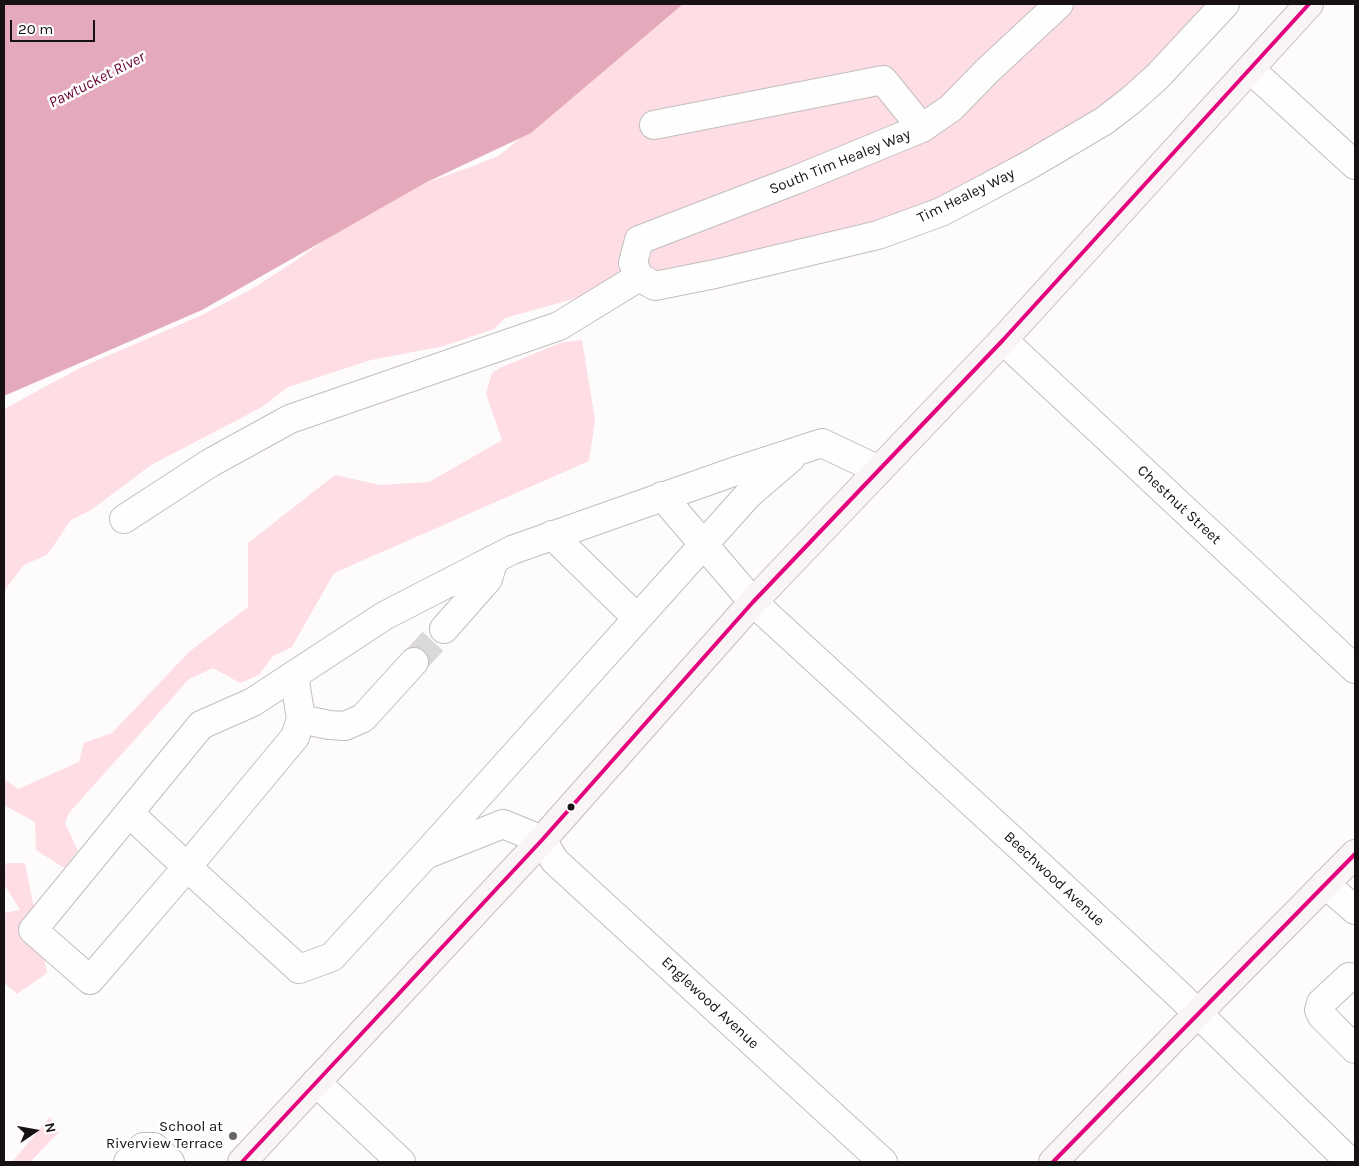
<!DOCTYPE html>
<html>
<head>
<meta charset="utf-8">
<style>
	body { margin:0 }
	#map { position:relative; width:1359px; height:1166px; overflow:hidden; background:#fdfbfb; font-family:Karla,sans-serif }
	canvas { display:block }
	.frame { position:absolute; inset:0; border:5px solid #181113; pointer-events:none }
	.north { position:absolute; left:10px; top:1106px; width:50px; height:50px; -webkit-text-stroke:4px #fff; paint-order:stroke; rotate:78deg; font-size:14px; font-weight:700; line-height:20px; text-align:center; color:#181113 }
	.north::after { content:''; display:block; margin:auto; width:18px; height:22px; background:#181113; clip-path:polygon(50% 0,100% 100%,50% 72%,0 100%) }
	.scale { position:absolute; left:10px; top:20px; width:85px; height:22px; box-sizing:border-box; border:2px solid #181113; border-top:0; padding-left:6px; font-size:15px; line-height:18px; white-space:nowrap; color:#181113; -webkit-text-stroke:4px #fff; paint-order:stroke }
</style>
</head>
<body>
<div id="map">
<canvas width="1359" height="1166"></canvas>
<div class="frame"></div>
<div class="north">N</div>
<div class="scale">20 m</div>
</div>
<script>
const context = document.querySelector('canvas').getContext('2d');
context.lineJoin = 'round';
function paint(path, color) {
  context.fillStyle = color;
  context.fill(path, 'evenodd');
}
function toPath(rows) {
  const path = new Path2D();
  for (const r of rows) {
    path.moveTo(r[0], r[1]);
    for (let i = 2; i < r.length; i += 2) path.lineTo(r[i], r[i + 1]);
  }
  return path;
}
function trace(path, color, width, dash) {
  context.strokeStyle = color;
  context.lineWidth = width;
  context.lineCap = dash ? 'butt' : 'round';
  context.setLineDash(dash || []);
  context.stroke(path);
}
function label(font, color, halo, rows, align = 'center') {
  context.font = font + ' Karla,sans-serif';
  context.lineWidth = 5;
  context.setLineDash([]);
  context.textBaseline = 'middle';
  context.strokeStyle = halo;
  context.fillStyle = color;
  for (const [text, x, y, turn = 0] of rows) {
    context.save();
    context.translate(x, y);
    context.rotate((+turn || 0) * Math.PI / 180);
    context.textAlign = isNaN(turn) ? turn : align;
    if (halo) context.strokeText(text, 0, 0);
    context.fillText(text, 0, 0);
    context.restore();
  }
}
paint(toPath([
	[676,4,1213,4,1090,123,880,229,631,283,505,318,494,329,444,346,371,360,288,387,262,407,151,465,91,510,71,520,47,555,24,565,4,591,4,409,82,367,202,315,250,290,297,260,359,215,425,183,468,168,500,155],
	[582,340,595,420,589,461,334,573,292,647,273,656,259,675,240,683,213,668,189,679,69,813,65,823,78,851,64,868,36,850,35,822,4,805,4,779,18,789,79,762,84,743,112,733,189,652,248,607,248,543,335,475,380,485,429,482,502,440,486,394,492,373,502,367,560,343],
	[7,863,25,863,47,973,17,994,4,983,4,913,20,910,4,884,4,866],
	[50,1117,59,1132,30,1162,12,1162]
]), '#fedde5');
paint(toPath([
	[4,4,683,4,531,133,425,183,202,310,4,396]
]), '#e4aabb');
trace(toPath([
	[414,662,444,629]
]), '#dbd8d8', 28, [28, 14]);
const minor = toPath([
	[1059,4,987,71,951,108,922,128,798,179,639,240,633,263,639,277,655,286,715,274,878,235,941,212,981,191,1031,164,1104,121,1130,101,1157,77,1225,4],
	[1250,69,1355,165],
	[654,125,883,80,922,128],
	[1003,340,1355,669],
	[662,496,753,602,1032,858,1179,995,1350,1162],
	[124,519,210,463,290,419,559,326,639,277],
	[552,535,637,618],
	[444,629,488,579,494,559],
	[294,675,301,719,295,737,187,867,90,980,33,930,201,725,253,702,384,616,512,550,739,470,822,443,879,470],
	[301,719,329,725,345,726,363,718,414,662],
	[129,813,187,867,299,969,332,957,426,854,748,495,791,458],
	[430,853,503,824,542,840,555,861,883,1162],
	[1325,884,1355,910],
	[1355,978,1349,977,1321,1003,1319,1010,1322,1016,1355,1049],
	[316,1082,401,1162],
	[128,1162,143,1147,154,1147,170,1162]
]);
const major = toPath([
	[242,1162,542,840,753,602,1003,340,1309,4],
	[1053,1162,1198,1013,1355,854]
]);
trace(minor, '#c2bebe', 30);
trace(major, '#c6bdc0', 30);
trace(minor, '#fffefe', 28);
trace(major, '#f9f4f5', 28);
trace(toPath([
	[242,1162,542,840,753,602,1003,340,1309,4],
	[1053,1162,1355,854]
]), '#e5007d', 4);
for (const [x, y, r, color] of [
	[571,807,4.5,"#181113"],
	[233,1136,5,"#686364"]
]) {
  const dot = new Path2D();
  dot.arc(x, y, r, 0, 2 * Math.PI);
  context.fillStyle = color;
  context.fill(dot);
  trace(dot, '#fff', 2);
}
label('15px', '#181113', '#fff', [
	["South Tim Healey Way",840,162,-22],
	["Tim Healey Way",966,196,-26],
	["Chestnut Street",1179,505,43],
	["Beechwood Avenue",1054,879,43],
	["Englewood Avenue",710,1003,43]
]);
label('15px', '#181113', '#fff', [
	["School at",223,1127],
	["Riverview Terrace",223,1144]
], 'right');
label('italic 16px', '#690533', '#fff', [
	["Pawtucket River",97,80,-27]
]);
</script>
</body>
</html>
